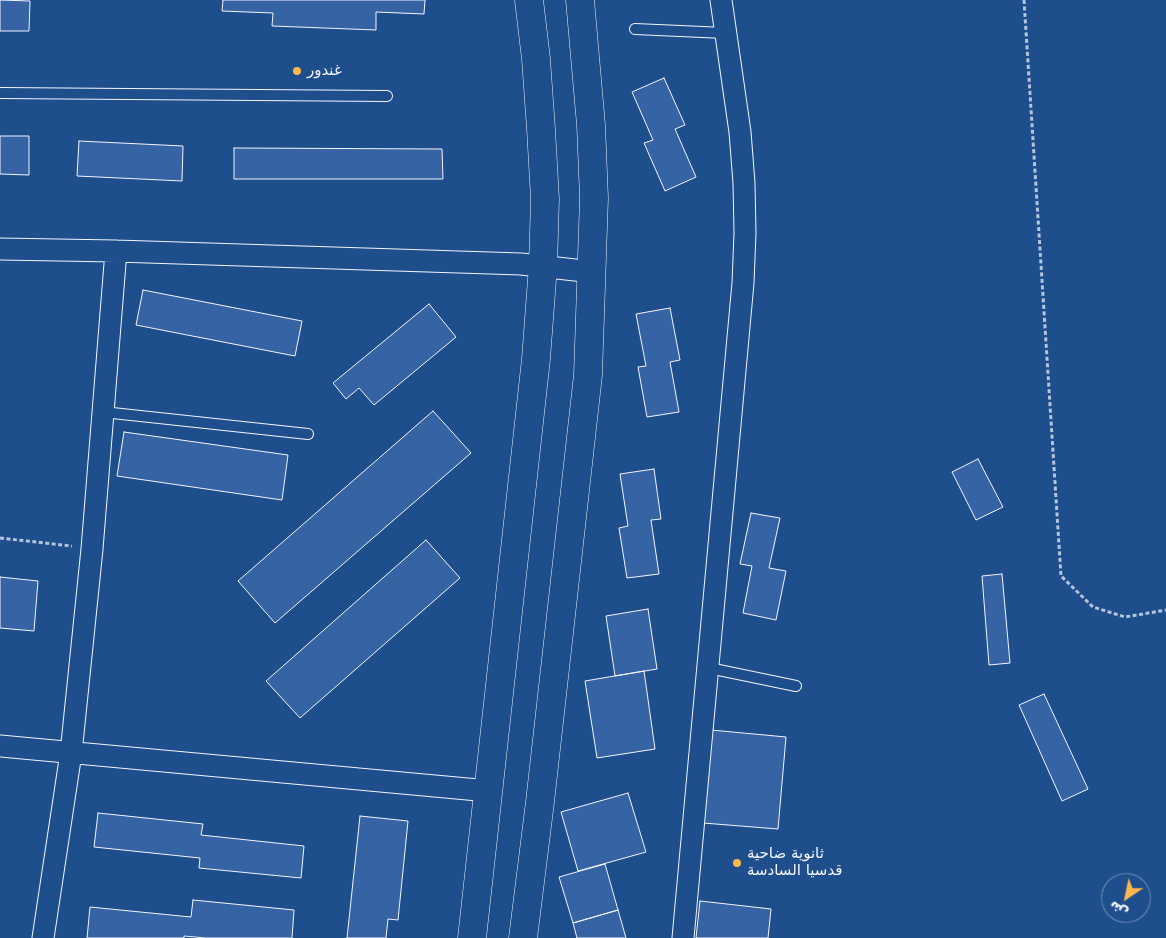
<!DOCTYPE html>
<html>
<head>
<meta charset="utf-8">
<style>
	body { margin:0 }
	#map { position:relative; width:1166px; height:938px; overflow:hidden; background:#1f4e8c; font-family:"DejaVu Sans","Noto Sans Arabic",sans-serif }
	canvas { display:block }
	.north { position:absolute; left:1101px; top:873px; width:50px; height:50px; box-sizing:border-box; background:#1f4e8c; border:1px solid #7391ba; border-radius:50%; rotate:214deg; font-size:14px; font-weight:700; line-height:20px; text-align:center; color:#f2f6ff }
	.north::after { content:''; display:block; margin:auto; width:18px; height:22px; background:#ffb74d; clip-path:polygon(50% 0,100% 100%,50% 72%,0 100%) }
</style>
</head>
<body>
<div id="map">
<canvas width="1166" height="938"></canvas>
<div class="north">ش</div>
</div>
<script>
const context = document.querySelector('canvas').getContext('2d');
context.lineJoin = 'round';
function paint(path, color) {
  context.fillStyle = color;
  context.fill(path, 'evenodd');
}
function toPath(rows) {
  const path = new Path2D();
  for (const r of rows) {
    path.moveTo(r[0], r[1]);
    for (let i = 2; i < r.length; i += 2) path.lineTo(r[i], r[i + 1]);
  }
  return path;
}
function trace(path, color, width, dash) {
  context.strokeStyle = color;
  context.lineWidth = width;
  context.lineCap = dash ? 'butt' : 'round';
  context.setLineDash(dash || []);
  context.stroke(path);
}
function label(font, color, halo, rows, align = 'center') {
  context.font = font + ' "DejaVu Sans","Noto Sans Arabic",sans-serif';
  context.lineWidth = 4;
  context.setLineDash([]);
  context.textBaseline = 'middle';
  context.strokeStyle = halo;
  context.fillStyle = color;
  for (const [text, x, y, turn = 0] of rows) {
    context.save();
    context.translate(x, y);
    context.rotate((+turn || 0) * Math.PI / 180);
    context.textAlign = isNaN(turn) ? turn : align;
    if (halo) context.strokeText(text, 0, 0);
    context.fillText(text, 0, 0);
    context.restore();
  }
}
const building = toPath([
	[0,0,30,1,29,31,0,31,0,0],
	[223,0,425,0,424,14,376,12,376,30,272,26,273,13,222,11,223,0],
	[664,78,685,125,675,129,696,177,665,191,644,143,653,140,632,92,664,78],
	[0,136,29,136,29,175,0,174,0,136],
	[79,141,183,146,182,181,77,176,79,141],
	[234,148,442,149,443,179,234,179,234,148],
	[143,290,302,321,295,356,136,325,143,290],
	[429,304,456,337,374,405,359,388,346,399,333,383,429,304],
	[670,308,680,360,670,362,679,412,647,417,638,367,646,366,636,314,670,308],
	[433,411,471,453,275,623,238,581,433,411],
	[124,432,288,455,282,500,117,476,124,432],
	[978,459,1003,507,976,520,952,472,978,459],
	[654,469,661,519,651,520,659,574,627,578,619,528,628,526,620,474,654,469],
	[751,513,780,518,769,568,786,571,776,620,743,613,752,566,740,564,751,513],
	[426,540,460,578,300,718,266,681,426,540],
	[1002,574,1010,663,989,665,982,576,1002,574],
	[0,577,38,581,34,631,0,628,0,577],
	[648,609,657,669,615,676,606,616,648,609],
	[644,671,655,749,597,758,585,681,644,671],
	[1044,694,1088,789,1062,801,1019,705,1044,694],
	[711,730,786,737,778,829,703,823,711,730],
	[628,793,646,852,578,871,561,812,628,793],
	[98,813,203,824,201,835,304,846,301,878,199,868,200,858,94,847,98,813],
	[360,816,408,821,398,920,388,919,386,938,347,938,360,816],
	[605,864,618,910,573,923,559,877,605,864],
	[193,900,294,910,292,938,206,938,184,936,184,938,87,938,90,907,191,917,193,900],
	[700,901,771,909,768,938,696,938,700,901],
	[618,910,626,938,577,938,573,923,618,910]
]);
paint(building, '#3563a3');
trace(building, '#f2f6ff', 1);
const service = toPath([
	[635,29,725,33],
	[0,93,387,96],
	[103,412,308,434],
	[709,668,796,686]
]);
const minor = toPath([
	[0,249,116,251,521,264,593,272],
	[0,746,489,791],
	[43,938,71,753,92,549,116,251],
	[683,938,743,283,745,233,744,183,740,132,721,0]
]);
const secondary = toPath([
	[472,938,536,359,543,266,545,199,541,129,536,59,529,0],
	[523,938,540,802,588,375,594,198,591,125,580,0]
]);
trace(service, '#f2f6ff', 12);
trace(minor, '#f2f6ff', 23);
trace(secondary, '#f2f6ff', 29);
trace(toPath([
	[1024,0,1061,576,1093,607,1125,617,1166,610],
	[0,538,72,546]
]), '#b3c4dc', 3, [4, 2.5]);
trace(service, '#1f4e8c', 10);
trace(minor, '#1f4e8c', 21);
trace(secondary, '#1f4e8c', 28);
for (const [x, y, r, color] of [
	[297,71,5,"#ffb74d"],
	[737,863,5,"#ffb74d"]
]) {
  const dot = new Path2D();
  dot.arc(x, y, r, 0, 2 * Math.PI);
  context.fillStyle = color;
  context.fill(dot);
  trace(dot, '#1f4e8c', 2);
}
label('15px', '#f2f6ff', '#1f4e8c', [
	["غندور",307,71],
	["ثانوية ضاحية",747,854],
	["قدسيا السادسة",747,871]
], 'left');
</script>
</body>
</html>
